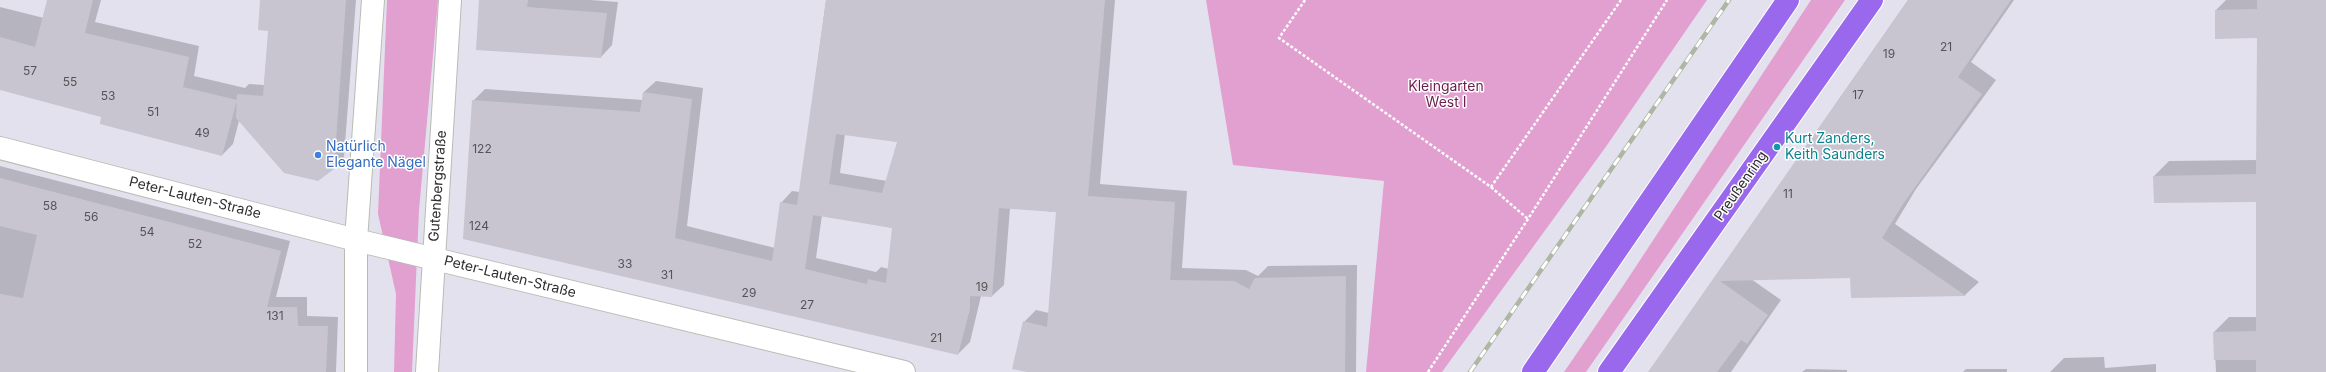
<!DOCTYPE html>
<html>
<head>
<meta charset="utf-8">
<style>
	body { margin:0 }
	canvas { display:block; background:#e3e1ee }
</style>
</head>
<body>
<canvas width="2326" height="372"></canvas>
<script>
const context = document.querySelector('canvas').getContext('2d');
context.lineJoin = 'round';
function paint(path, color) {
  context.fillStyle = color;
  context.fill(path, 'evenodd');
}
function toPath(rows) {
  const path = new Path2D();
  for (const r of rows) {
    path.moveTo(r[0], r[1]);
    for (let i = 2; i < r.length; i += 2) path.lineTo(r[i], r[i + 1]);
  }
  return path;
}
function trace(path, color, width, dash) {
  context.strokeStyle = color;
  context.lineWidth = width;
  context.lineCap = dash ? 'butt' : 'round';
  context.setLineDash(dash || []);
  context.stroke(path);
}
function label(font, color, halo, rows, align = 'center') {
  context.font = font + ' Inter,sans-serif';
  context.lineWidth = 3;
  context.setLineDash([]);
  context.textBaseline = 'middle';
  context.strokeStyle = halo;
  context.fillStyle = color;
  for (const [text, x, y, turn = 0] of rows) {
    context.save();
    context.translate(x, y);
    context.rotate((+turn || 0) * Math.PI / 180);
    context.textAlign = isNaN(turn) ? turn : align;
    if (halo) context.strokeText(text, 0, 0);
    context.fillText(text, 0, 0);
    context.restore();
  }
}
paint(toPath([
	[387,0,438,0,419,210,412,372,394,372,396,294,378,214],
	[1206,0,1707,0,1605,148,1442,372,1366,372,1384,181,1233,165],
	[1811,0,1845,0,1586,372,1564,372,1623,286]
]), '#e2a0d1');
paint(toPath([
	[48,0,101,0,95,22,199,46,194,76,245,88,249,84,264,85,269,30,261,0,356,0,344,157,333,169,239,121,233,144,222,155,103,116,0,89,0,7,44,18],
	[481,0,590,0,618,2,612,45,601,57],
	[826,0,1115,0,1100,184,1187,191,1182,268,1246,270,1258,276,1268,266,1357,265,1356,372,1031,372,1024,322,1036,310,1049,313,1057,212,1010,208,1004,285,992,296,981,296,970,342,958,354,464,238,473,101,485,89,643,100,644,92,656,81,703,88,687,226,775,248,781,203,792,191,800,192],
	[845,134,898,142,887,181,840,173],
	[822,215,893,228,889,269,881,267,876,272,816,258],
	[1908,0,2014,0,1971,62,1996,80,1916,189,1895,224,1979,282,1965,295,1852,297,1851,277,1751,279,1781,300,1731,372,1649,372],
	[2226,0,2326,0,2326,372,2216,372,2214,332,2229,317,2257,317,2257,201,2154,176,2169,161,2257,160,2258,37,2216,10],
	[0,166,290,241,276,297,307,297,307,316,338,317,336,372,0,372],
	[2104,357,2105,368,2156,364,2156,372,2050,372,2064,358],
	[1806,369,1847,370,1847,372,1802,372],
	[1966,369,2007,369,2007,372,1963,372]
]), '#0003');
paint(toPath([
	[47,0,93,0,85,33,189,57,183,87,237,100,222,156,100,124,101,117,0,90,0,37,35,47],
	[260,0,346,0,334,169,318,181,284,173,236,118,237,94,263,96,268,31,258,30],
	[479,0,528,0,527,7,607,13,601,58,476,50],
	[826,0,1105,0,1088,196,1175,202,1170,280,1234,281,1249,289,1255,278,1346,276,1345,372,1027,372,1012,369,1023,321,1047,327,1056,212,999,208,992,297,970,296,970,309,958,355,463,239,472,100,640,112,643,92,692,99,675,238,772,261,780,202,797,205],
	[836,134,897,142,882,193,829,184],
	[813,215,892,228,886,283,868,279,867,284,805,269],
	[1908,0,2011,0,1958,77,1982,94,1903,204,1882,238,1966,296,1851,298,1850,278,1720,281,1768,315,1747,344,1741,340,1717,372,1648,372],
	[2257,0,2326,0,2326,372,2256,372,2256,360,2214,360,2213,332,2256,331,2256,202,2154,203,2153,176,2256,174,2257,38,2215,39,2215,10,2257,9],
	[0,178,281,251,267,307,297,307,298,326,328,326,326,372,0,372,0,294,23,298,37,235,0,226]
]), '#c8c5d1');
const street = toPath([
	[0,148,356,240,904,372]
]);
const secondary = toPath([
	[356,372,356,240,373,0],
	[427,372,450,0]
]);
const primary = toPath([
	[1533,372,1788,0],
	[1609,372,1872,0]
]);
trace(street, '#b8bdb1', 24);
trace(secondary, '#b8bdb1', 24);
trace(primary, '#fff', 24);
trace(toPath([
	[1305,0,1279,38,1491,187,1621,0],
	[1491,187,1528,219],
	[1428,372,1528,219,1667,0]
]), '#fff', 2.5, [3, 2]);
trace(street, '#fff', 22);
trace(secondary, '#fff', 22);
trace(primary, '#9968ec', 22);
const rail = toPath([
	[1470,372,1729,0]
]);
trace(rail, '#aeb7a4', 4.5);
trace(rail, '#fff', 3, [9]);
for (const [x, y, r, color] of [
	[1777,147,4,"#0f9aa8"],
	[318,155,4,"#3f7fe0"]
]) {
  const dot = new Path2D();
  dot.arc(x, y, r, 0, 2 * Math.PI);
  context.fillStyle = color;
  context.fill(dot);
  trace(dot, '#fff', 1.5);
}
label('12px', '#545457', null, [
	["21",1946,47],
	["19",1889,54],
	["57",30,71],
	["55",70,82],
	["17",1858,95],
	["53",108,96],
	["51",153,112],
	["49",202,133],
	["122",482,149],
	["11",1788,194],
	["58",50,206],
	["56",91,217],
	["124",479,226],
	["54",147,232],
	["52",195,244],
	["33",625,264],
	["31",667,275],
	["19",982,287],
	["29",749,293],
	["27",807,305],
	["131",275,316],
	["21",936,338]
]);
label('14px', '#6a1e4c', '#fff', [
	["Kleingarten",1446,87],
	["West I",1446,103]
]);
label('14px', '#0d838f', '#fff', [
	["Kurt Zanders,",1785,139],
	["Keith Saunders",1785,155]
], 'left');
label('14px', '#366cbe', '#fff', [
	["Natürlich",326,147],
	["Elegante Nägel",326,163]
], 'left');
label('14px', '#2e2e2e', '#fff', [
	["Gutenbergstraße",438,186,-86],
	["Preußenring",1741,186,-55],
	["Peter-Lauten-Straße",195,198,14],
	["Peter-Lauten-Straße",510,277,14]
]);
</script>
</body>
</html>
